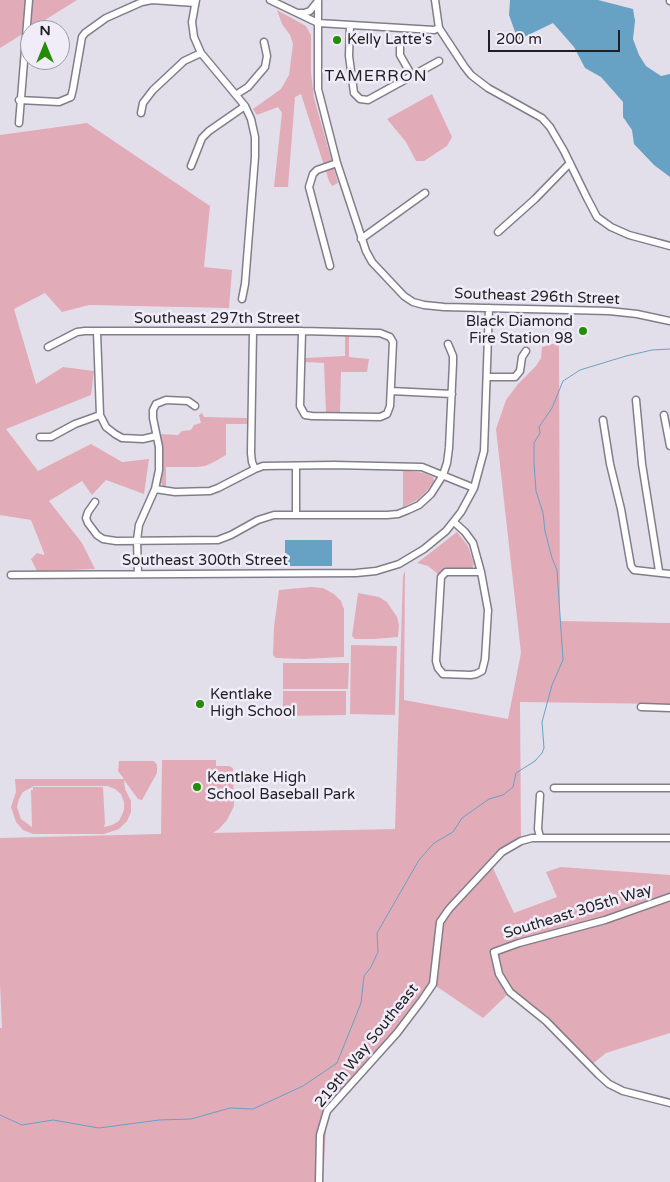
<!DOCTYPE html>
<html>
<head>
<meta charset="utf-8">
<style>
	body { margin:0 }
	#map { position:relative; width:670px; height:1182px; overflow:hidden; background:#e2dfeb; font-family:"Varela Round",sans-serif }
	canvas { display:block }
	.north { position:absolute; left:20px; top:20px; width:50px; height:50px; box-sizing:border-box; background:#f0ecf8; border:1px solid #9d9aa3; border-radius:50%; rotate:0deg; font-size:14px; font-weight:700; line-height:20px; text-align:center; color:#201f23 }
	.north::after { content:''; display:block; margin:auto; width:18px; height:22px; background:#258c09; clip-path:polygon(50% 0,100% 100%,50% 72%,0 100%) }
	.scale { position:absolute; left:488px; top:30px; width:132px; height:22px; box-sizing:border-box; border:2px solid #201f23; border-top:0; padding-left:6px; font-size:15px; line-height:18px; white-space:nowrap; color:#201f23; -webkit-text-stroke:4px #f0ecf8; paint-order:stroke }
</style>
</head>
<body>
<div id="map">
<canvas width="670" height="1182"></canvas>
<div class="north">N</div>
<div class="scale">200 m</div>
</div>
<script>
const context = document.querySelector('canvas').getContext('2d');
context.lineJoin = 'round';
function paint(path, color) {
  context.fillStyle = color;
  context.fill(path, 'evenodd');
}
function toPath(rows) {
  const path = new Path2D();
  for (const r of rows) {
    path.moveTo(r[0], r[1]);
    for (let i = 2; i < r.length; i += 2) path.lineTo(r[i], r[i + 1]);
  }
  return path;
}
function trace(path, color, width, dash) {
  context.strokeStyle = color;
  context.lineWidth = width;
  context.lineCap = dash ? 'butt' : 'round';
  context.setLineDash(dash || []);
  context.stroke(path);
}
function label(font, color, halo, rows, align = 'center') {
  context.font = font + ' "Varela Round",sans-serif';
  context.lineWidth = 5;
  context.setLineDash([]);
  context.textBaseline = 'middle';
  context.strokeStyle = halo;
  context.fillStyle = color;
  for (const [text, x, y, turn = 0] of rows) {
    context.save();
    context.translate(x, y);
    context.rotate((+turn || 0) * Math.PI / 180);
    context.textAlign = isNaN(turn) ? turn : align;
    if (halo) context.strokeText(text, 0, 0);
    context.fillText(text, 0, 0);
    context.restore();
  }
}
paint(toPath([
	[0,0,77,0,0,48],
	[277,10,306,26,311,35,311,73,314,98,338,183,332,186,329,181,301,94,295,97,288,187,274,187,282,113,278,107,257,115,253,109,281,89,289,75,293,44,290,35,282,24],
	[432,94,452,137,447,146,424,161,416,161,406,142,387,119],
	[87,123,210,206,204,267,232,270,229,308,89,305,62,312,45,293,14,309,36,384,63,367,94,371,91,395,6,429,38,471,91,444,122,462,149,459,144,494,106,480,92,495,82,481,49,501,82,543,95,569,37,571,31,559,37,553,44,555,44,553,31,520,0,515,0,135],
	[345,336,349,336,349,357,369,359,367,372,341,372,340,413,326,413,324,363,305,362,305,358,345,356],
	[559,342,560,621,670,623,670,704,520,702,521,841,491,864,514,913,557,897,546,872,561,867,670,875,670,1033,606,1053,590,1066,546,1021,510,992,483,1018,433,984,327,1111,323,1182,0,1182,0,1028,2,1028,0,984,0,838,161,834,162,760,216,760,216,766,229,766,233,768,234,806,227,820,219,829,213,833,395,829,403,576,405,571,404,700,508,719,521,653,496,429,506,400,518,384,536,366,541,358,542,347],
	[202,413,204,417,247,418,247,424,226,424,226,455,214,462,205,466,197,467,166,467,166,487,163,486,161,483,163,455,160,434,178,435,182,431,191,430,194,425,201,423,199,415],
	[403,470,424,473,433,477,434,481,425,493,417,500,403,507],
	[457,532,468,546,474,564,472,568,448,569,438,574,428,566,417,563],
	[311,587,323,588,334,594,341,601,344,609,344,657,304,659,276,658,273,655,274,627,279,590],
	[358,593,379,597,387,602,397,617,399,625,398,637,374,639,355,639,352,636],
	[351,645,397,646,395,715,350,714],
	[283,663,349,663,348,689,283,689],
	[283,691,346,691,346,715,283,716],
	[119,761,154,761,157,765,157,773,142,800,138,799,124,780,125,789,131,801,131,812,127,821,119,829,104,834,33,834,23,830,16,822,11,807,16,792,15,779,124,779,118,771],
	[34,786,107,786,115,789,121,794,124,802,124,810,119,821,112,825,104,827,105,823,103,787,33,787,33,790,31,790,32,827,21,819,17,807,19,799,23,792]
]), '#e2abb8');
paint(toPath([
	[510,0,598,0,633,9,635,21,633,39,639,55,646,66,661,76,670,74,670,177,654,165,634,144,632,130,623,117,623,102,601,77,585,68,574,47,553,23,518,40,509,15],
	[285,540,332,540,332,566,285,566]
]), '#67a1c4');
trace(toPath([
	[0,1115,22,1125,53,1120,99,1128,159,1120,191,1119,230,1108,253,1109,303,1086,337,1063,361,1003,364,976,371,967,378,952,377,933,419,860,434,843,453,832,462,818,489,799,503,795,513,787,516,773,535,761,542,753,544,748,542,722,552,685,563,660,557,570,552,558,545,531,543,513,536,491,534,463,534,443,540,433,539,427,552,408,563,381,580,370,626,356,652,350,670,349]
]), '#67a1c4', 1);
const minor = toPath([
	[196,0,192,22,194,37,201,53,245,106,251,119,255,137,255,157,245,284,242,299],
	[270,0,318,23,434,30,439,28],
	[318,0,318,89,337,163,366,251,372,262,404,296,413,302,424,305,444,307,609,311,637,314,670,321],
	[435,0,439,28,464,66,471,75,488,88,542,118,550,127,564,151,587,198,597,217,611,227,629,235,670,246],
	[670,0,670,1],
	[298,13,304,13,310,11,318,1],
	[350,25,349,56,354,93,360,99,368,100,439,61],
	[400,47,400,55,412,76],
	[237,94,248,87,265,67,267,56,264,42],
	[19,100,59,102,71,97,73,89,82,37,85,33,106,18,142,2,152,0,195,3],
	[141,113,143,103,153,90,184,61,201,53],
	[19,123,29,0],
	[191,166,202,138,209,131,245,106],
	[498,232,535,199,570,163],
	[361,239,425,193],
	[330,266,309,187,313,174,317,170,337,163],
	[253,331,251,453,252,462,255,469],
	[97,332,100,415,106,427,115,434,122,438,143,439,156,436],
	[48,347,77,332,85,331,302,331,380,333,390,337,393,342,390,406,387,414,380,417,312,416,305,415,300,406,302,331],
	[487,377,515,377,520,371,522,357,526,351],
	[391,391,452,394],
	[636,400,642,464,659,571],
	[664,415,670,446],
	[603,420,610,464,621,509,631,566,634,570,670,574],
	[40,437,51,437,75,424,100,415],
	[155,489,175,492,210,491,218,488,255,469,263,466,334,465,422,467,474,488],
	[95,502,88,512,86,518,88,523,97,535,103,539,116,541,218,540,231,535,258,520,274,515,387,515,398,514,408,510,419,505,431,494,443,475,447,463,449,448,453,363,453,356,448,344],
	[296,515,296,466],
	[454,522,465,532,473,543,481,572,488,610,485,659,482,671,476,674,471,675,443,674,438,668,436,661,441,577,446,572,481,572],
	[138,574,137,540,139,525,155,489,159,470,159,447,153,418,153,410,156,404,166,400,188,401,195,406],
	[11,575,356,573,376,571,399,564,424,549,446,531,461,512,474,488,484,451,489,308],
	[641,707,670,708],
	[554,788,670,788],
	[540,837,538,829,540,795],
	[670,897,605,920,519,943,494,952,499,974,510,992,546,1021,599,1075,609,1084,623,1091,670,1103],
	[319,1182,320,1135,327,1111,397,1033,422,1000,433,984,440,922,449,909,502,852,521,841,532,838,670,838]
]);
trace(minor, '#817e89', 9);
trace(minor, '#fff', 6);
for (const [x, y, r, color] of [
	[337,40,5,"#258c09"],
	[583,331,5,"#258c09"],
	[200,704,5,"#258c09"],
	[197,787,5,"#258c09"]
]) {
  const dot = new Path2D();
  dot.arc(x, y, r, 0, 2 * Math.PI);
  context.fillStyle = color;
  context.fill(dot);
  trace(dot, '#f0ecf8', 2);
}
label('15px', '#201f23', '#f0ecf8', [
	["Kelly Latte's",347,40],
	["Black Diamond",573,322,"right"],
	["Fire Station 98",573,339,"right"],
	["Kentlake",210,695],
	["High School",210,712],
	["Kentlake High",207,778],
	["School Baseball Park",207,795]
], 'left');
label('15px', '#201f23', '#f0ecf8', [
	["Southeast 296th Street",537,297,2],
	["Southeast 297th Street",217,319],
	["Southeast 300th Street",205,561],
	["Southeast 305th Way",578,912,-17],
	["219th Way Southeast",367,1046,-51]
]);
context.letterSpacing = '1px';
label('16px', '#201f23', '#f0ecf8', [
	["TAMERRON",376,77]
]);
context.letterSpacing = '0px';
</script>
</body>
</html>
